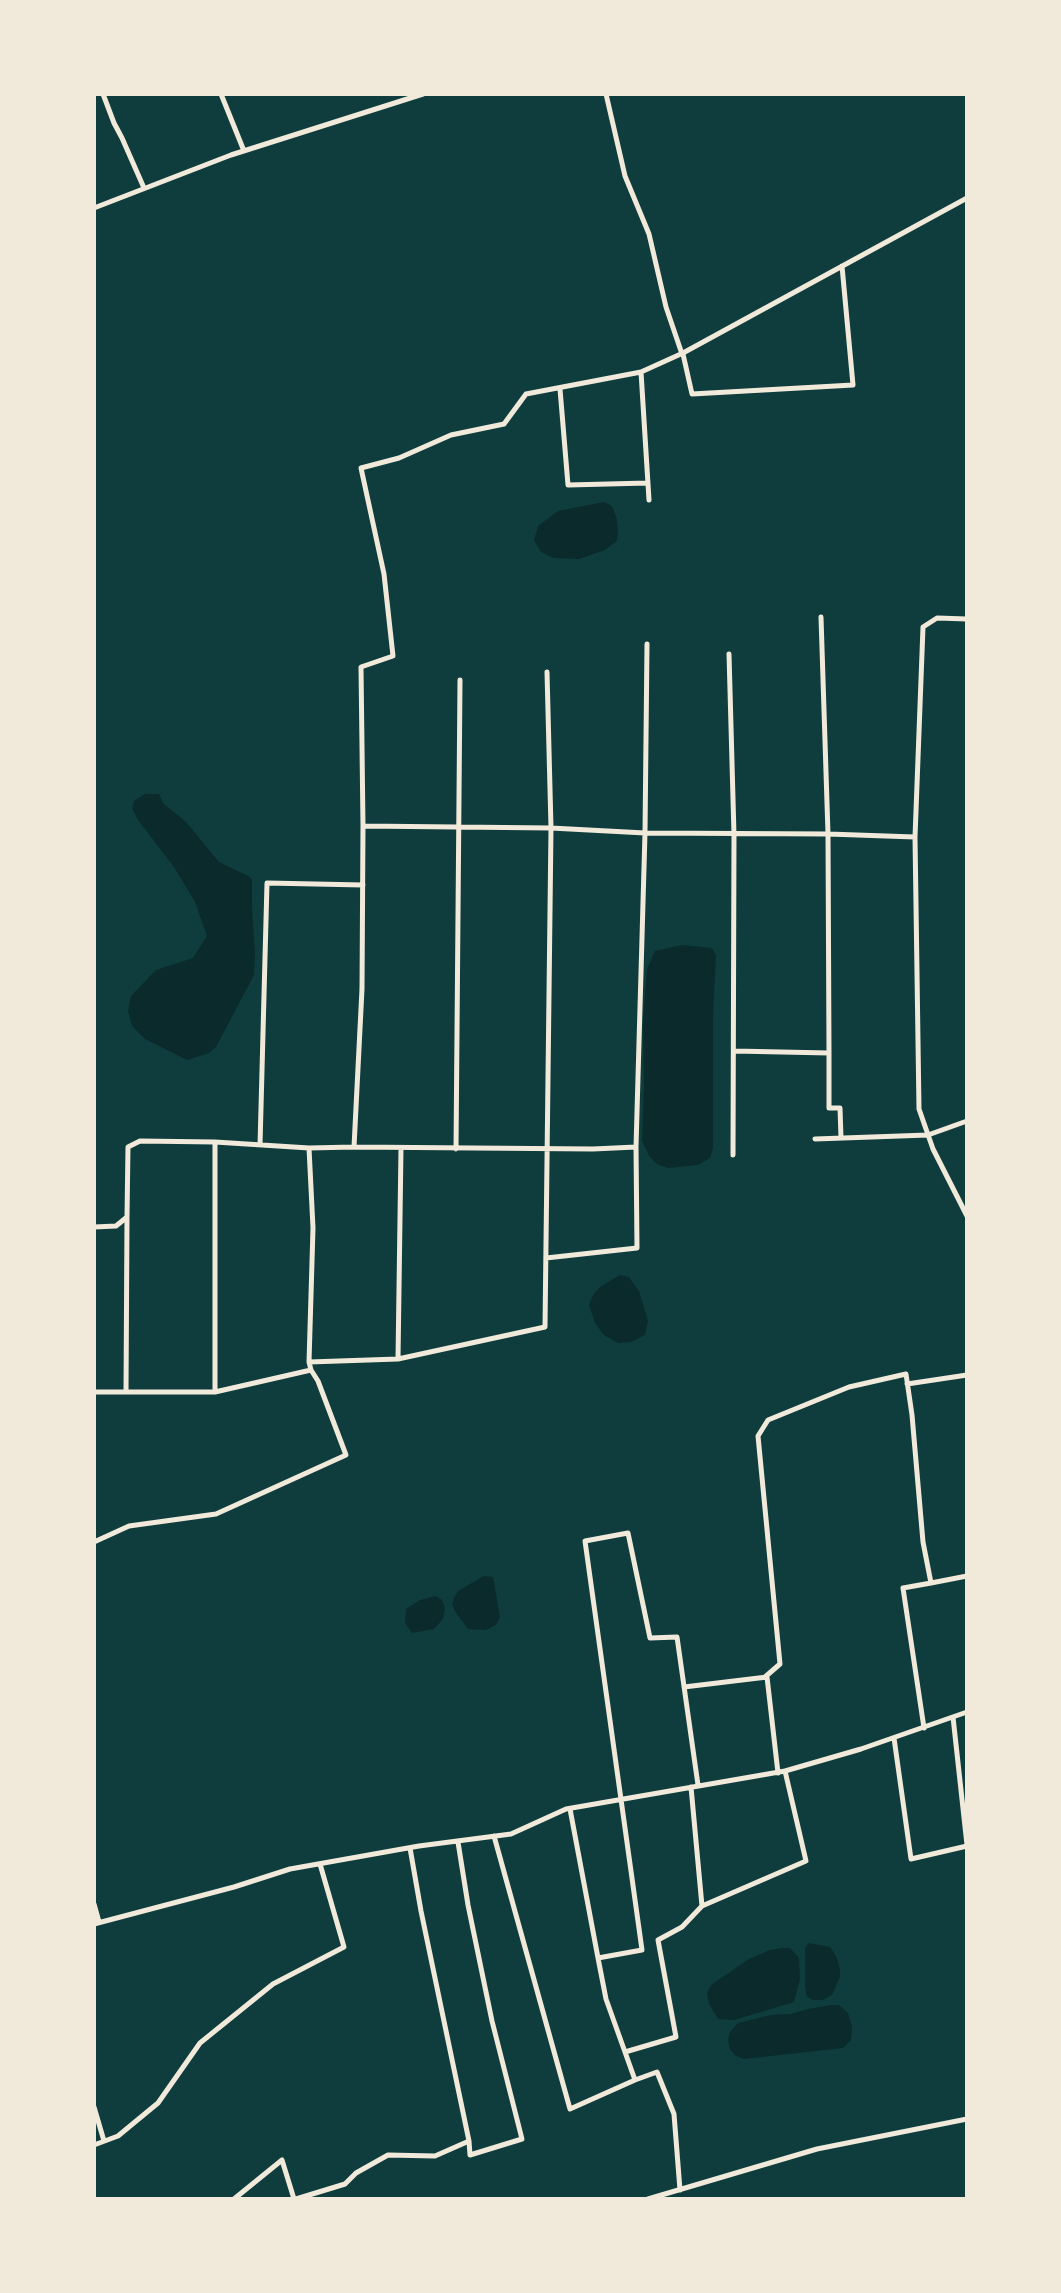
<!DOCTYPE html>
<html>
<head>
<meta charset="utf-8">
<style>
	body { margin:0 }
	#map { position:relative; width:1061px; height:2293px; overflow:hidden; background:#0f3d3e; font-family:Lato,sans-serif }
	canvas { display:block }
	.frame { position:absolute; inset:0; border:96px solid #f1e9da; pointer-events:none }
</style>
</head>
<body>
<div id="map">
<canvas width="1061" height="2293"></canvas>
<div class="frame"></div>
</div>
<script>
const context = document.querySelector('canvas').getContext('2d');
context.lineJoin = 'round';
function paint(path, color) {
  context.fillStyle = color;
  context.fill(path, 'evenodd');
}
function toPath(rows) {
  const path = new Path2D();
  for (const r of rows) {
    path.moveTo(r[0], r[1]);
    for (let i = 2; i < r.length; i += 2) path.lineTo(r[i], r[i + 1]);
  }
  return path;
}
function trace(path, color, width, dash) {
  context.strokeStyle = color;
  context.lineWidth = width;
  context.lineCap = dash ? 'butt' : 'round';
  context.setLineDash(dash || []);
  context.stroke(path);
}
paint(toPath([
	[604,502,612,506,617,519,618,532,617,541,605,550,579,559,554,558,541,552,534,540,538,526,558,511],
	[145,794,159,794,163,803,186,822,219,862,250,877,252,880,252,907,255,953,254,975,216,1047,209,1053,187,1060,145,1039,132,1026,128,1011,131,996,156,970,193,958,207,936,195,902,174,867,138,820,132,808,134,801],
	[682,945,712,948,716,956,713,1015,713,1148,710,1158,698,1165,668,1168,657,1164,649,1156,642,1141,644,1088,643,1021,647,969,655,951],
	[620,1275,629,1277,639,1291,648,1321,645,1335,631,1342,618,1343,604,1335,595,1323,589,1305,593,1295,600,1287],
	[484,1576,493,1577,500,1617,496,1625,486,1630,468,1629,456,1613,452,1604,454,1598,458,1591],
	[435,1596,442,1600,445,1608,443,1619,434,1629,412,1633,405,1623,406,1609,420,1600],
	[809,1943,830,1947,836,1956,840,1969,840,1977,832,1995,823,2000,813,2000,807,1997,805,1986,805,1948],
	[783,1948,790,1948,799,1958,800,1979,794,2002,734,2020,718,2019,709,2004,707,1993,711,1985,749,1959,770,1950],
	[831,2005,839,2005,848,2013,852,2027,851,2040,843,2048,744,2059,736,2056,730,2049,728,2040,730,2032,738,2023,771,2015,791,2014,808,2009]
]), '#0a2a2b');
trace(toPath([
	[103,94,114,123,122,138,144,188],
	[221,94,244,151],
	[606,94,625,176,649,234,666,307,682,354],
	[94,208,231,155,423,94],
	[683,354,692,394,853,385,842,266],
	[641,372,649,500],
	[560,389,568,485,648,483],
	[729,654,734,835,733,1155],
	[363,826,361,667,393,656,384,574,361,468,399,458,451,435,504,424,526,394,641,372,683,353,967,198],
	[915,837,919,1109,933,1149,967,1216],
	[734,1051,829,1053,828,834,821,617],
	[829,1053,829,1108,840,1108,841,1138],
	[815,1139,928,1135,967,1121],
	[260,1145,267,883,363,885],
	[354,1147,593,1149,636,1147,645,833,647,644],
	[456,1149,460,680],
	[94,1227,116,1226,127,1217,128,1147,140,1141,215,1142,309,1148,354,1147,362,989,363,826,551,828,645,833,828,834,915,837,923,627,937,618,967,619],
	[546,1258,637,1248,636,1147],
	[398,1359,545,1327,551,828,547,672],
	[309,1362,398,1359,401,1148],
	[907,1384,967,1375],
	[94,1392,215,1392,311,1370,309,1362,313,1228,309,1148],
	[126,1392,127,1218],
	[215,1392,215,1142],
	[94,1542,129,1526,216,1514,346,1455,318,1381,311,1370],
	[765,1677,780,1664,758,1436,768,1420,849,1387,906,1374,912,1415,923,1542,931,1583,967,1576],
	[684,1687,767,1677,778,1773],
	[953,1717,967,1845],
	[924,1728,903,1588,931,1583],
	[894,1738,911,1859,967,1846],
	[691,1787,702,1906,806,1861,785,1771],
	[570,1809,598,1958],
	[494,1836,570,2109,635,2080],
	[458,1842,468,1905,492,2021,522,2139,470,2155,469,2141],
	[94,1904,99,1922],
	[94,1924,234,1887,290,1869,419,1846,511,1834,566,1809,785,1771,861,1749,967,1712],
	[625,2052,676,2037,658,1940,682,1927,702,1906],
	[94,2107,104,2141],
	[94,2145,118,2136,158,2103,200,2043,273,1984,344,1947,320,1864],
	[680,2190,674,2114,657,2072,635,2080,606,1999,598,1958,642,1950,585,1541,628,1533,650,1638,677,1637,698,1785],
	[234,2199,282,2160,294,2199],
	[296,2199,345,2184,356,2173,388,2155,435,2156,469,2141,421,1911,410,1848],
	[648,2199,817,2149,967,2119]
]), '#f1e9da', 5);
</script>
</body>
</html>
